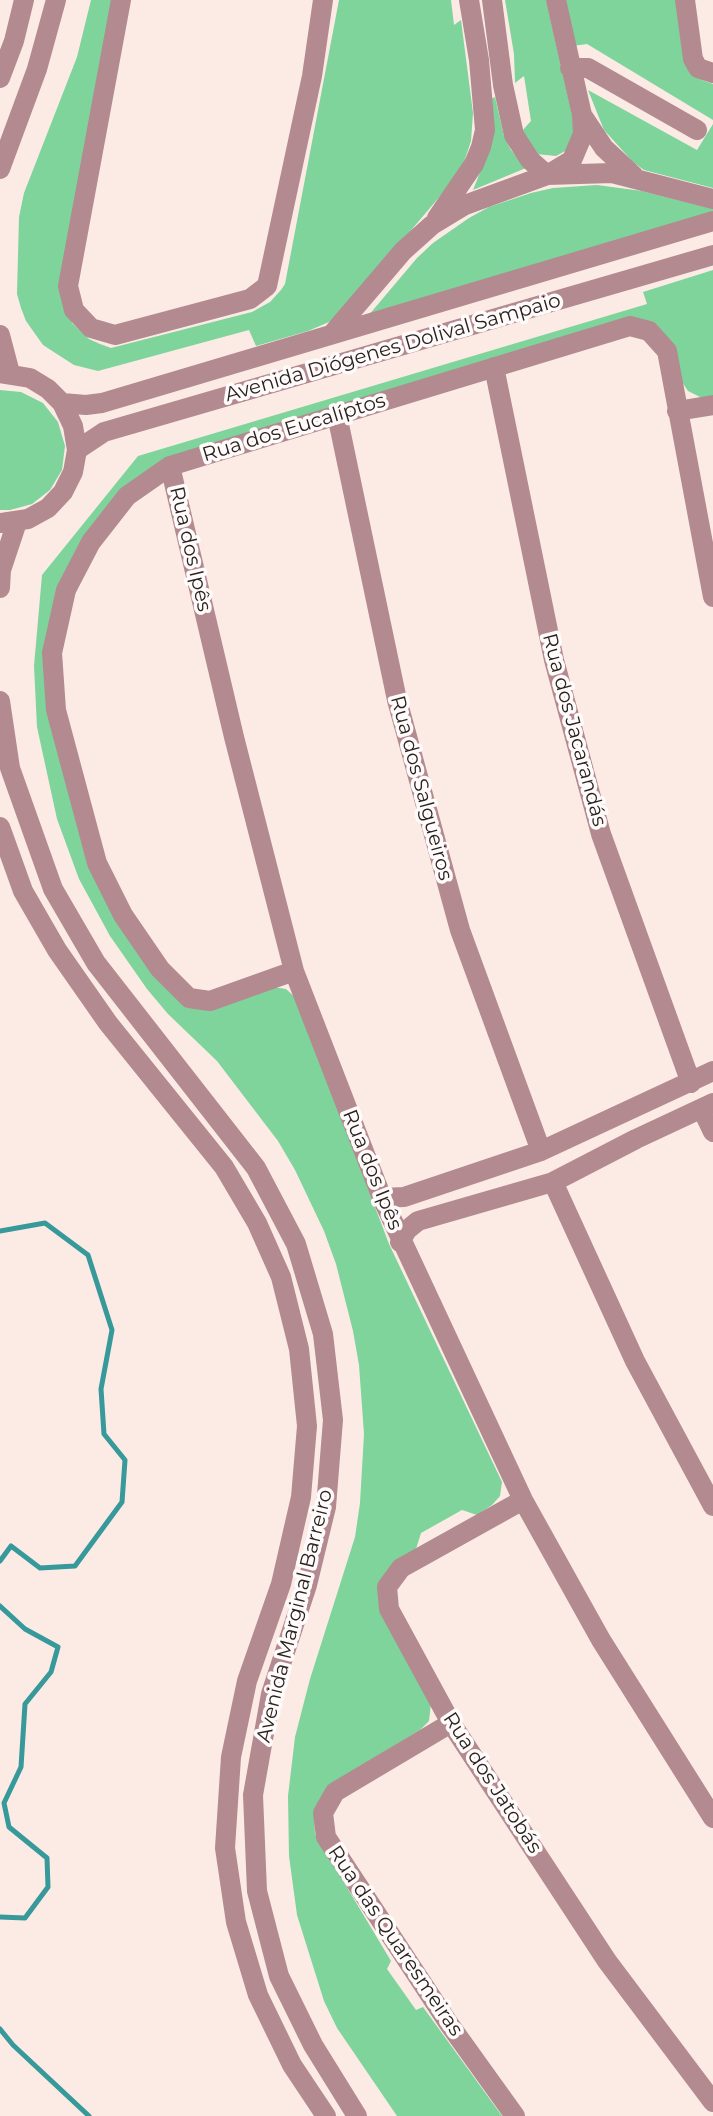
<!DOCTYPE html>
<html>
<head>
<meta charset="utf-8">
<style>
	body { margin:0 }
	canvas { display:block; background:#fbebe4 }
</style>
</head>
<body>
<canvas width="713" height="2116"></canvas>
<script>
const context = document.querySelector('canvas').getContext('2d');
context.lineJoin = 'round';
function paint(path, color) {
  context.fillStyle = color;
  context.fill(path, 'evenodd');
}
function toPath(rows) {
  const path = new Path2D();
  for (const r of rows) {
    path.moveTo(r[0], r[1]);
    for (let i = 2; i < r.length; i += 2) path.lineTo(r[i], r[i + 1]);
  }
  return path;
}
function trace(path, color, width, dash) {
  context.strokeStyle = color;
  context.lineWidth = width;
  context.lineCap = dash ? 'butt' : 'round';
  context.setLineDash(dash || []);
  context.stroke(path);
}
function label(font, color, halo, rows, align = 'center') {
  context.font = font + ' Montserrat,sans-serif';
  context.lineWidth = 7;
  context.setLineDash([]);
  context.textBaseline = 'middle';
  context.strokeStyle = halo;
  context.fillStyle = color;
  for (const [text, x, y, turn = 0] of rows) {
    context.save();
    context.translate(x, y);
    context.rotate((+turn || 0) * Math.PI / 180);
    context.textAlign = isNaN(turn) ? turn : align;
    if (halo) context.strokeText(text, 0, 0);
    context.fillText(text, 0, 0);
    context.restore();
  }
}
paint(toPath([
	[91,0,114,0,72,323,89,339,100,344,111,348,252,312,270,302,281,290,285,284,339,0,451,0,454,25,461,20,473,113,471,141,463,165,441,195,339,315,329,322,308,331,256,346,249,330,98,371,74,365,43,345,26,321,21,308,17,294,19,217,24,193,77,57],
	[505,0,546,0,576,132,567,150,556,156,536,154,521,132,531,121,524,76,515,83,514,54],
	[565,0,678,0,702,80,713,84,713,120,587,44,572,46],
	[588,90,697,150,713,124,713,188,644,170,633,162,604,130],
	[495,97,504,136,511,150,526,168,473,190,481,170,491,99],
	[597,185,642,191,713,209,713,212,368,316,417,258,433,243,469,218,489,207,531,193,553,188],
	[713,270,713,398,704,399,688,391,682,382,671,341,658,328,635,321,124,492,46,654,90,864,156,977,179,1000,273,987,286,989,296,998,389,1244,502,1482,500,1496,492,1505,477,1515,462,1510,421,1533,416,1549,386,1572,431,1703,429,1721,420,1730,328,1786,314,1809,315,1834,391,1961,387,1969,416,2010,423,2007,502,2116,397,2116,337,2028,324,2001,297,1915,289,1856,288,1796,295,1737,310,1679,355,1537,360,1503,364,1434,359,1365,353,1331,336,1264,324,1231,295,1170,278,1141,217,1061,168,1014,147,989,110,936,79,879,57,819,37,727,34,666,42,575,138,456,647,304,643,292],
	[0,390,21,392,43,403,58,422,65,446,62,470,50,490,32,504,10,510,0,510]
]), '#7ed49b');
trace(toPath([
	[0,1231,45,1223,88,1255,112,1330,101,1389,104,1434,125,1460,122,1502,75,1566,40,1568,11,1546,0,1561],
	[0,1606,25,1629,58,1647,51,1672,25,1704,21,1767,4,1803,9,1827,47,1858,48,1887,25,1918,0,1917],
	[0,2029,13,2045,89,2116]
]), '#37999a', 5);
trace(toPath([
	[121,0,68,286,74,310,91,328,115,335,250,299,267,286,312,76,323,0],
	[492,0,503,85,514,135,530,160,547,175,572,160,583,134,582,115,556,0],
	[685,0,693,59,698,68,713,73],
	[570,68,588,68,697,130],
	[0,78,14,41,24,0],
	[582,115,604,148,634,176],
	[0,169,37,69,56,0],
	[437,218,474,164,481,147,485,130,479,60,469,0],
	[333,333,403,251,432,225,465,205,547,175,612,173,713,199],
	[0,335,10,373],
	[494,367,554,660,601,834,691,1083],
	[0,373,30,378,48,389,62,403,73,426,77,450,73,472,63,492,48,508,28,519,0,523],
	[62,403,86,405,102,403,713,221],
	[677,411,713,405],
	[337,415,397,700,460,930,541,1151],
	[77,450,104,432,713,255],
	[170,466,234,737,294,971,382,1198,523,1500,601,1640,713,1818],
	[0,588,1,570,17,522],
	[0,701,10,768,53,889,96,963,256,1168,296,1244,323,1334,333,1420,326,1507,307,1585,271,1694,253,1795,257,1891,279,1976,313,2045,357,2116],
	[0,827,23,891,57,950,108,1023,224,1167,257,1223,281,1277,299,1349,307,1426,301,1497,281,1584,247,1681,231,1757,225,1848,236,1922,258,1995,292,2065,326,2116],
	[294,971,210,1001,189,998,160,969,123,915,97,863,56,710,52,653,66,590,91,542,127,496,170,466,630,326,649,331,667,351,713,597],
	[702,1109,713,1132],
	[553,1182,635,1361,713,1506],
	[382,1198,404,1197,541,1151,713,1071],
	[400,1242,407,1230,418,1221,553,1182,636,1139,713,1103],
	[523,1500,401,1568,387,1587,389,1609,451,1723,607,1961,713,2102],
	[451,1723,335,1792,323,1813,326,1837,449,2024,515,2116]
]), '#b48a91', 20);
label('20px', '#282320', '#fffbfa', [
	["Avenida Diógenes Dolival Sampaio",393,348,-16],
	["Rua dos Eucalíptos",294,428,-17],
	["Rua dos Ipês",190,549,77],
	["Rua dos Jacarandás",574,730,75],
	["Rua dos Salgueiros",421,788,75],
	["Rua dos Ipês",372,1170,68],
	["Avenida Marginal Barreiro",295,1616,-76],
	["Rua dos Jatobás",492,1783,57],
	["Rua das Quaresmeiras",395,1941,56]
]);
</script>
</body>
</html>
